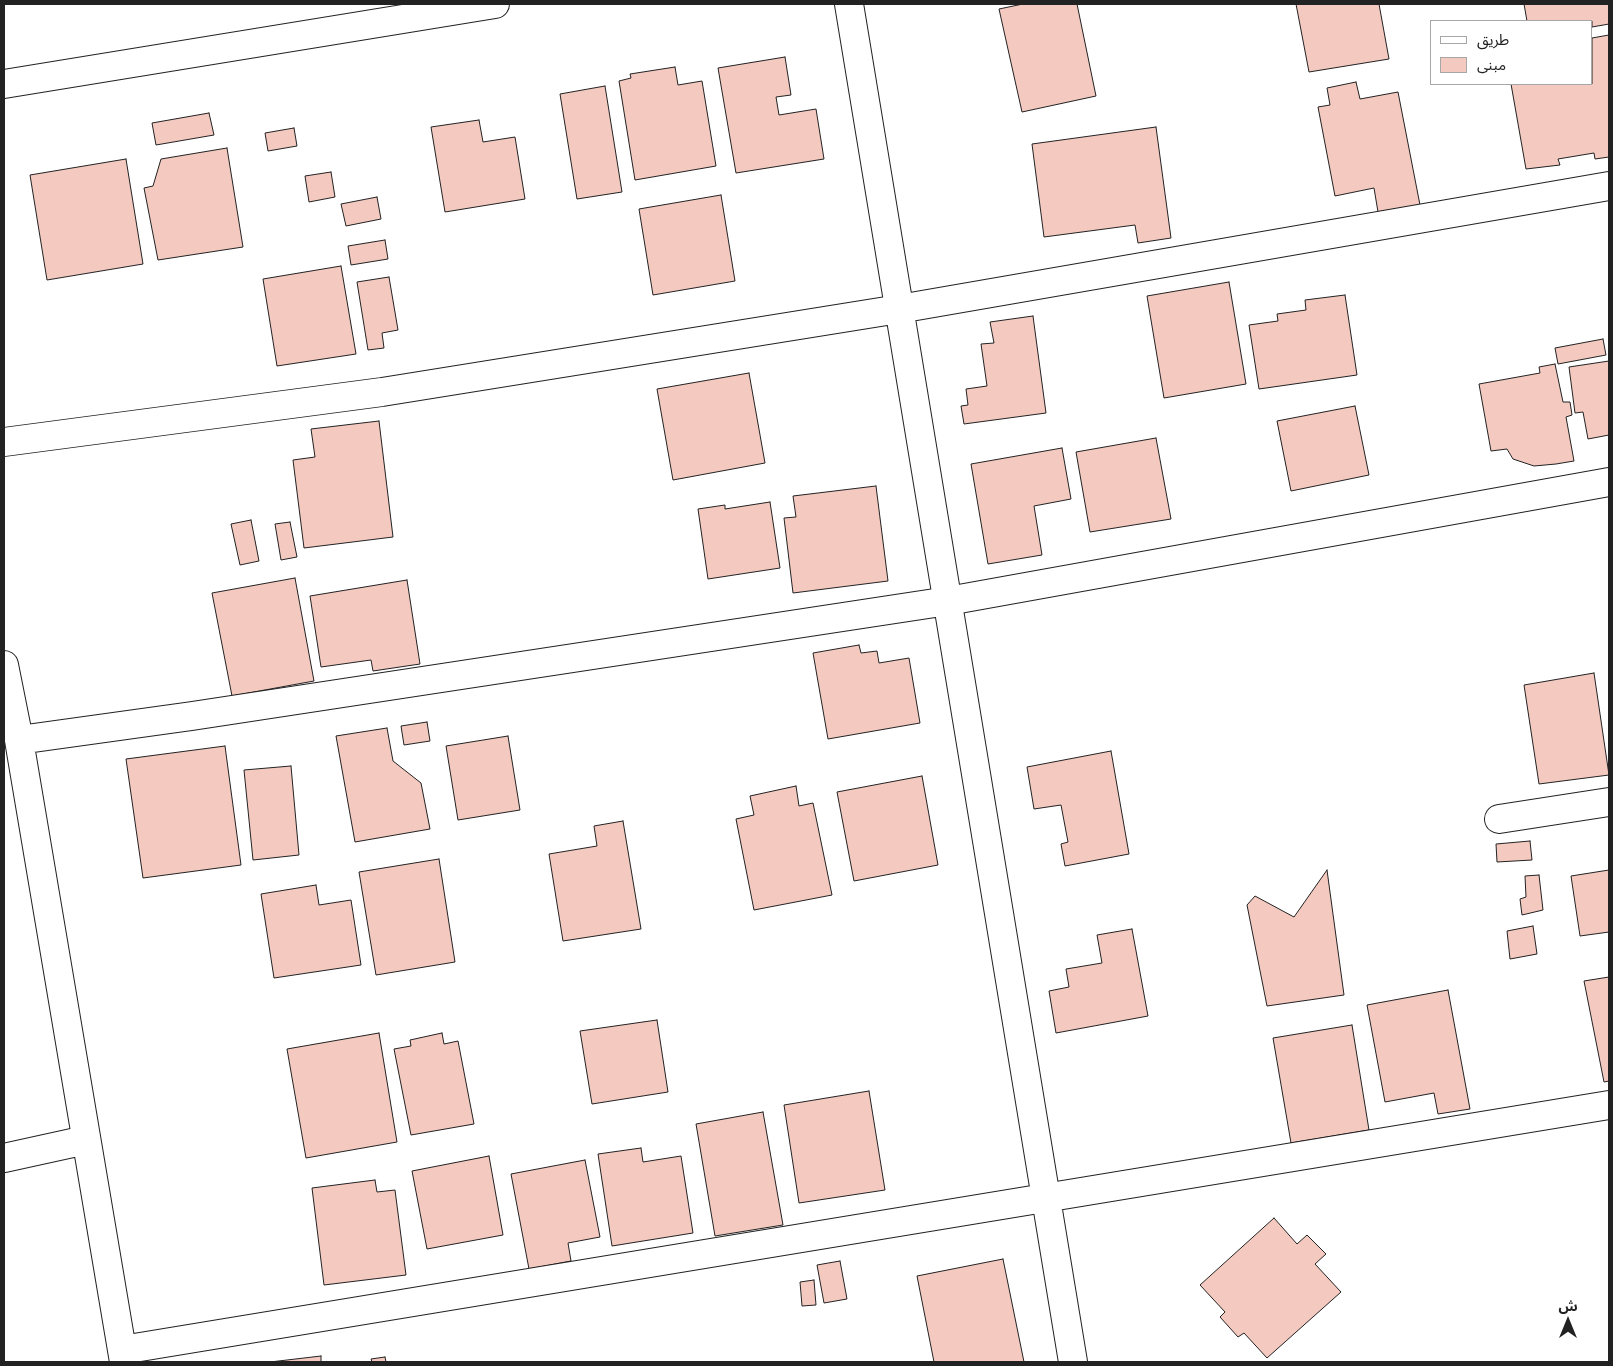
<!DOCTYPE html>
<html>
<head>
<meta charset="utf-8">
<style>
	body { margin:0 }
	#map { position:relative; width:1613px; height:1366px; overflow:hidden; background:#fff; font-family:"Golos Text","Noto Sans Arabic",sans-serif }
	canvas { display:block }
	.frame { position:absolute; inset:0; border:5px solid #222; pointer-events:none }
	.legend { position:absolute; left:1430px; top:20px; width:162px; height:65px; box-sizing:border-box; background:#fff; border:1px solid #a7a7a7; margin:0; padding:6px 9px; list-style:none; font-size:15px; color:#222 }
	.legend li { display:flex; align-items:center; gap:10px; height:25px }
	.legend b { width:25px; border:1px solid #a7a7a7 }
	.north { position:absolute; left:1543px; top:1296px; width:50px; height:50px; -webkit-text-stroke:4px #fff; paint-order:stroke; rotate:0deg; font-size:14px; font-weight:700; line-height:20px; text-align:center; color:#222 }
	.north::after { content:''; display:block; margin:auto; width:18px; height:22px; background:#222; clip-path:polygon(50% 0,100% 100%,50% 72%,0 100%) }
</style>
</head>
<body>
<div id="map">
<canvas width="1613" height="1366"></canvas>
<div class="frame"></div>
<ul class="legend">
<li><b style="height:6px;background:#fff"></b>طريق</li>
<li><b style="height:14px;background:#f3c9c0"></b>مبنى</li>
</ul>
<div class="north">ش</div>
</div>
<script>
const context = document.querySelector('canvas').getContext('2d');
context.lineJoin = 'round';
function paint(path, color) {
  context.fillStyle = color;
  context.fill(path, 'evenodd');
}
function toPath(rows) {
  const path = new Path2D();
  for (const r of rows) {
    path.moveTo(r[0], r[1]);
    for (let i = 2; i < r.length; i += 2) path.lineTo(r[i], r[i + 1]);
  }
  return path;
}
function trace(path, color, width, dash) {
  context.strokeStyle = color;
  context.lineWidth = width;
  context.lineCap = dash ? 'butt' : 'round';
  context.setLineDash(dash || []);
  context.stroke(path);
}
const building = toPath([
	[1023,4,1077,4,1096,96,1022,112,999,9,1023,4],
	[1296,4,1379,4,1389,59,1309,72,1296,4],
	[1524,4,1609,4,1609,24,1592,27,1592,21,1527,21,1524,4],
	[1609,35,1609,157,1595,159,1594,153,1558,159,1560,165,1526,169,1511,84,1592,84,1592,38,1609,35],
	[785,57,791,95,776,97,779,115,816,109,824,159,736,173,718,68,785,57],
	[675,67,678,85,702,81,716,166,635,180,619,81,631,78,630,74,675,67],
	[1356,82,1360,99,1398,92,1420,205,1378,212,1374,188,1335,196,1318,107,1330,105,1327,88,1356,82],
	[605,86,622,192,577,199,560,94,605,86],
	[209,113,214,135,156,145,152,123,209,113],
	[479,120,483,142,515,137,525,199,445,212,431,127,479,120],
	[1156,127,1171,238,1138,243,1135,225,1044,237,1032,144,1156,127],
	[294,128,297,146,268,151,265,133,294,128],
	[227,148,243,247,158,260,144,188,153,186,161,159,227,148],
	[126,159,143,264,47,280,30,175,126,159],
	[331,172,335,197,309,202,305,176,331,172],
	[721,195,735,281,653,295,639,209,721,195],
	[377,197,381,219,346,226,341,204,377,197],
	[385,240,388,259,351,265,348,246,385,240],
	[341,266,356,354,277,366,263,279,341,266],
	[389,277,398,330,382,333,384,348,368,350,357,282,389,277],
	[1229,282,1246,384,1164,398,1147,296,1229,282],
	[1345,295,1357,375,1259,389,1249,325,1278,321,1277,314,1306,310,1305,300,1345,295],
	[1033,316,1046,413,964,424,961,406,968,405,966,389,987,386,981,344,994,343,990,322,1033,316],
	[1603,339,1606,355,1558,364,1555,348,1603,339],
	[1609,361,1609,435,1588,439,1583,412,1575,413,1569,367,1609,361],
	[1555,364,1563,402,1570,402,1572,415,1566,417,1574,461,1556,464,1534,466,1513,459,1507,449,1491,451,1479,384,1540,373,1539,367,1555,364],
	[749,373,765,463,673,480,657,389,749,373],
	[1355,406,1369,475,1291,491,1277,421,1355,406],
	[379,421,393,537,304,548,293,460,315,457,311,429,379,421],
	[1156,438,1171,519,1090,532,1076,452,1156,438],
	[1062,448,1071,499,1034,506,1042,555,988,564,971,464,1062,448],
	[876,486,888,581,793,593,784,518,796,517,793,496,876,486],
	[770,502,780,568,708,579,698,509,725,505,725,509,770,502],
	[251,520,259,561,240,565,231,524,251,520],
	[290,522,297,557,281,560,275,524,290,522],
	[295,578,314,681,232,696,212,593,295,578],
	[407,580,420,664,373,671,371,660,321,667,310,596,407,580],
	[859,645,861,653,877,651,879,663,909,658,920,723,828,739,813,653,859,645],
	[1594,673,1609,775,1539,784,1524,685,1594,673],
	[427,722,430,741,404,745,401,726,427,722],
	[387,728,393,761,421,783,430,829,355,842,336,736,387,728],
	[508,736,520,810,458,820,446,746,508,736],
	[225,746,241,865,143,878,126,759,225,746],
	[1111,751,1129,854,1065,866,1061,844,1068,842,1061,805,1034,809,1027,767,1111,751],
	[291,766,299,855,253,860,244,770,291,766],
	[922,776,938,865,854,881,837,792,922,776],
	[796,786,799,806,813,803,832,895,754,910,736,819,754,815,750,796,796,786],
	[623,821,641,929,563,941,549,854,597,846,594,826,623,821],
	[1530,841,1532,860,1497,862,1496,844,1530,841],
	[439,859,455,962,376,975,359,872,439,859],
	[1327,870,1344,995,1267,1006,1247,905,1255,896,1294,917,1327,870],
	[1609,870,1609,932,1580,936,1571,876,1609,870],
	[1539,875,1543,910,1522,915,1520,899,1526,897,1525,876,1539,875],
	[316,885,319,905,351,900,361,965,274,978,261,894,316,885],
	[1533,926,1537,954,1510,959,1507,931,1533,926],
	[1132,929,1148,1016,1056,1033,1049,991,1069,987,1066,969,1102,963,1097,935,1132,929],
	[1609,977,1609,1081,1604,1082,1584,981,1609,977],
	[1448,990,1470,1109,1438,1114,1434,1093,1385,1102,1367,1005,1448,990],
	[657,1020,668,1092,592,1104,580,1031,657,1020],
	[1352,1025,1369,1130,1291,1143,1273,1038,1352,1025],
	[379,1033,397,1142,306,1158,287,1049,379,1033],
	[442,1033,444,1044,458,1041,474,1124,411,1135,394,1049,411,1046,410,1040,442,1033],
	[869,1091,885,1190,799,1203,784,1105,869,1091],
	[763,1112,783,1225,715,1236,696,1124,763,1112],
	[641,1148,643,1162,681,1156,693,1233,612,1246,598,1154,641,1148],
	[489,1156,503,1235,427,1249,412,1171,489,1156],
	[585,1160,600,1237,568,1243,571,1261,529,1269,511,1174,585,1160],
	[375,1180,377,1192,395,1190,406,1275,324,1285,312,1188,375,1180],
	[1274,1218,1297,1244,1307,1235,1326,1254,1315,1264,1341,1292,1267,1358,1244,1333,1238,1337,1220,1317,1225,1312,1200,1285,1274,1218],
	[1003,1259,1024,1362,934,1362,917,1276,1003,1259],
	[840,1261,847,1299,824,1303,817,1265,840,1261],
	[814,1280,816,1305,802,1306,800,1282,814,1280],
	[321,1356,321,1362,270,1362,321,1356],
	[385,1357,386,1362,372,1362,371,1359,385,1357]
]);
paint(building, '#f3c9c0');
trace(building, '#222', 1);
const street = toPath([
	[849,4,1073,1362],
	[4,442,382,392,899,309,1609,186],
	[4,665,19,740,124,1362],
	[19,740,192,716,948,601,1609,482],
	[1499,819,1609,802],
	[4,1158,86,1140],
	[122,1350,1609,1105]
]);
const secondary = toPath([
	[4,84,495,4]
]);
trace(street, '#222', 30);
trace(secondary, '#222', 30);
trace(street, '#fff', 28);
trace(secondary, '#fff', 28);
</script>
</body>
</html>
